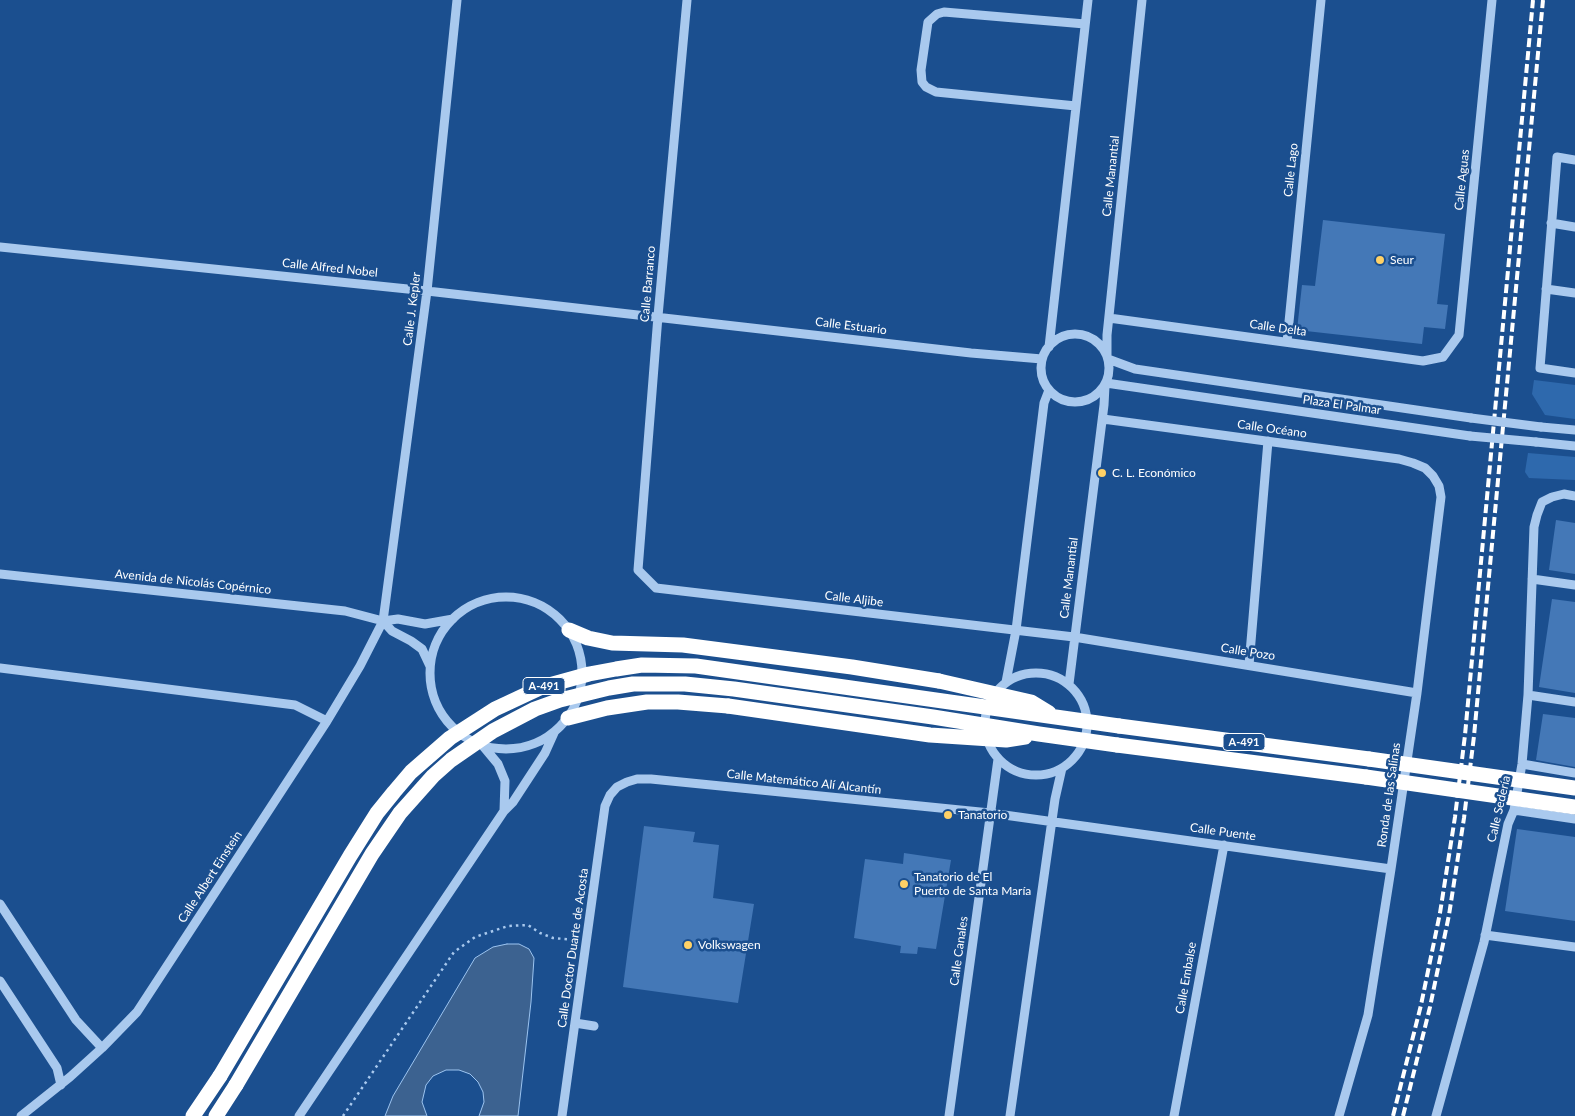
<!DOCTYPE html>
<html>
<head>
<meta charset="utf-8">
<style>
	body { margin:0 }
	canvas { display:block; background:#1b4f8f }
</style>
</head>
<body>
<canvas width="1575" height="1116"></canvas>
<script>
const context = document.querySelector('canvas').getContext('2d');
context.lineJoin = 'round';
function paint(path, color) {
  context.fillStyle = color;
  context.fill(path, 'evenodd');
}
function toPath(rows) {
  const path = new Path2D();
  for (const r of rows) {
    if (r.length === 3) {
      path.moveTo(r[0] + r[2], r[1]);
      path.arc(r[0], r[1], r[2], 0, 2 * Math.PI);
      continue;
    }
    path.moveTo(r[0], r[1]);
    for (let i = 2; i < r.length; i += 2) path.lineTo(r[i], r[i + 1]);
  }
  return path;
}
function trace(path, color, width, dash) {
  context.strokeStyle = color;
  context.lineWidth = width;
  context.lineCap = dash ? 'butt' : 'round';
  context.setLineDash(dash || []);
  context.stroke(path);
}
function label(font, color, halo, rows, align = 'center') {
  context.font = font + ' Lato,sans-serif';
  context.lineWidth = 5;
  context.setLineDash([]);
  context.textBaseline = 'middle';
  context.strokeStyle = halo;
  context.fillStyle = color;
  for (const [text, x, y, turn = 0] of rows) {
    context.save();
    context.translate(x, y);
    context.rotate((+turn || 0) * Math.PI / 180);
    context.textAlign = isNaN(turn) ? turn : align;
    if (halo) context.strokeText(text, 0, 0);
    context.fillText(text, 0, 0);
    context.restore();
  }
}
paint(toPath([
	[1534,380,1575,385,1575,419,1545,415,1532,394],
	[1528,453,1575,457,1575,480,1529,478,1525,472]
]), '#2e69ad');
const water = toPath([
	[507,944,519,944,529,949,534,958,531,1002,518,1116,479,1116,484,1102,483,1092,478,1082,470,1074,459,1070,446,1070,433,1076,426,1085,422,1102,427,1116,385,1116,393,1096,475,958,493,947,507,944]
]);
paint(water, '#3c6290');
trace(water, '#9cc4f0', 1);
paint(toPath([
	[1323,220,1445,234,1437,304,1448,305,1445,329,1424,327,1422,344,1297,330,1302,285,1315,286],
	[1556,520,1575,523,1575,574,1549,570],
	[1552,599,1575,602,1575,693,1539,687],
	[1543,714,1575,718,1575,767,1536,760],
	[644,826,695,832,693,842,719,845,713,898,754,904,738,1003,623,987],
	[1517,829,1575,837,1575,921,1505,911],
	[904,853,951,860,936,949,918,947,917,954,900,953,901,946,854,938,865,859,903,864]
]), '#4478b7');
trace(toPath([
	[343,1116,454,952,475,937,508,926,528,925,540,933,553,938,577,940]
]), '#a9c9ee', 2.5, [2.5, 4]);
trace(toPath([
	[687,0,658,316,638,570,656,588,1074,637,1417,693],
	[1076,106,936,92,926,87,922,82,921,70,928,22,937,14,944,12,1085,24],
	[1575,160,1557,157,1540,368,1575,373],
	[1551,223,1575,227],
	[0,247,427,291,971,353,1042,359],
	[1546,289,1575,293],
	[1109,318,1423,361,1443,357,1459,335,1492,0],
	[1075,368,34],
	[1287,342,1321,0],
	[1049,347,1088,0],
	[1107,355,1107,335,1142,0],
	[1108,359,1135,369,1471,418],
	[1106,383,1470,436],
	[1103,419,1399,459,1413,463,1425,468,1433,476,1439,486,1441,497,1417,693,1391,869,1368,1015,1339,1116],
	[1541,427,1575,430],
	[1536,442,1575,446],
	[0,574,345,611,383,621,398,619,425,624,453,619],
	[1532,579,1575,585],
	[506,673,76],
	[383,621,392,631,411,641,422,649,430,666],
	[1249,665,1268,441],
	[0,668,295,705,327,721],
	[1036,724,51],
	[1006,682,1016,630,1044,403,1049,390],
	[1069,684,1104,405,1105,386],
	[1528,695,1575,702],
	[483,746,498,764,505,781,504,811],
	[1522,764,1575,773],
	[1514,810,1575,819],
	[0,904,76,1020,102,1048],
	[1485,935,1575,947],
	[0,981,57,1068,61,1085],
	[575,1023,594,1026],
	[21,1116,70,1077,102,1048,137,1012,327,721,360,666,383,621,427,291,457,0],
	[299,1116,504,811,513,802,545,753,554,733],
	[562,1116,605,806,610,795,617,787,627,782,637,779,651,779,990,813,1391,869],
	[949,1116,998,759],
	[1010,1116,1055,799,1062,768],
	[1174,1116,1224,845],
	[1436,1116,1484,942,1508,824,1514,810,1522,764,1528,695,1534,527,1537,515,1542,502,1552,497,1564,494,1575,496]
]), '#a9c9ee', 9);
trace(toPath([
	[569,630,588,638,612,643,683,645,852,667,939,681],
	[568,718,607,708,647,702,678,702,728,706],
	[1119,726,1369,759],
	[1117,745,1366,777],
	[193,1116,220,1076],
	[216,1116,236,1085]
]), '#fff', 15);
trace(toPath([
	[1393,1116,1421,1005,1440,913,1455,817,1465,735,1533,0],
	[1403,1116,1430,1007,1449,915,1464,818,1474,736,1543,0]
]), '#fff', 4, [9, 4]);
trace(toPath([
	[1471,418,1541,427],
	[1470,436,1536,442]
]), '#a9c9ee', 9);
trace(toPath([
	[939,681,1031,702,1049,713],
	[728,706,930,735,1006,740,1025,737],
	[1369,759,1575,788],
	[1366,777,1575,807],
	[220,1076,350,856,377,813,394,792,411,772,450,738,495,709,542,687,589,674,616,669,642,665,696,666,1119,726],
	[236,1085,372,854,400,813,433,776,451,760,493,731,535,709,560,700,609,688,633,684,685,684,734,689,933,717,1039,734,1117,745]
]), '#fff', 15);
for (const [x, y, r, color] of [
	[1380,260,5,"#ffd166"],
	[1102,473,5,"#ffd166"],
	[948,815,5,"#ffd166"],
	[904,884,5,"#ffd166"],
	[688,945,5,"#ffd166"]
]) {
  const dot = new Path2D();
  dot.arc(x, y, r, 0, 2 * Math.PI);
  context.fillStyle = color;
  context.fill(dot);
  trace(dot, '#1b4f8f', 2);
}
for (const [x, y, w] of [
	[544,686,42],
	[1244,742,42]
]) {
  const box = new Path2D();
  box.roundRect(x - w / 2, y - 8.5, w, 17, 4);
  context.fillStyle = '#1b4f8f';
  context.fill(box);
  trace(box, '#fff', 1);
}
label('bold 11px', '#fff', null, [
	["A-491",544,686],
	["A-491",1244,742]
]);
label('12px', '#fff', '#1b4f8f', [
	["Calle Lago",1291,170,-84],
	["Calle Manantial",1111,176,-84],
	["Calle Aguas",1462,180,-84],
	["Calle Alfred Nobel",330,268,6],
	["Calle Barranco",648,284,-85],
	["Calle J. Kepler",412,309,-83],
	["Calle Estuario",851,326,7],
	["Calle Delta",1278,328,8],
	["Plaza El Palmar",1342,405,8],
	["Calle Océano",1272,429,8],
	["Calle Manantial",1069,578,-83],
	["Avenida de Nicolás Copérnico",193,582,6],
	["Calle Aljibe",854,599,7],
	["Calle Pozo",1248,652,9],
	["Calle Matemático Alí Alcantín",804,782,6],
	["Ronda de las Salinas",1389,795,-82],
	["Calle Sedería",1499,809,-77],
	["Calle Puente",1223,832,8],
	["Calle Albert Einstein",210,877,-57],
	["Calle Doctor Duarte de Acosta",573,948,-82],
	["Calle Canales",959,951,-82],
	["Calle Embalse",1186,978,-80]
]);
label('12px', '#fff', '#1b4f8f', [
	["Seur",1390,260],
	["C. L. Económico",1112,473],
	["Tanatorio",958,815],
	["Tanatorio de El",914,877],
	["Puerto de Santa María",914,891],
	["Volkswagen",698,945]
], 'left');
</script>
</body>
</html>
